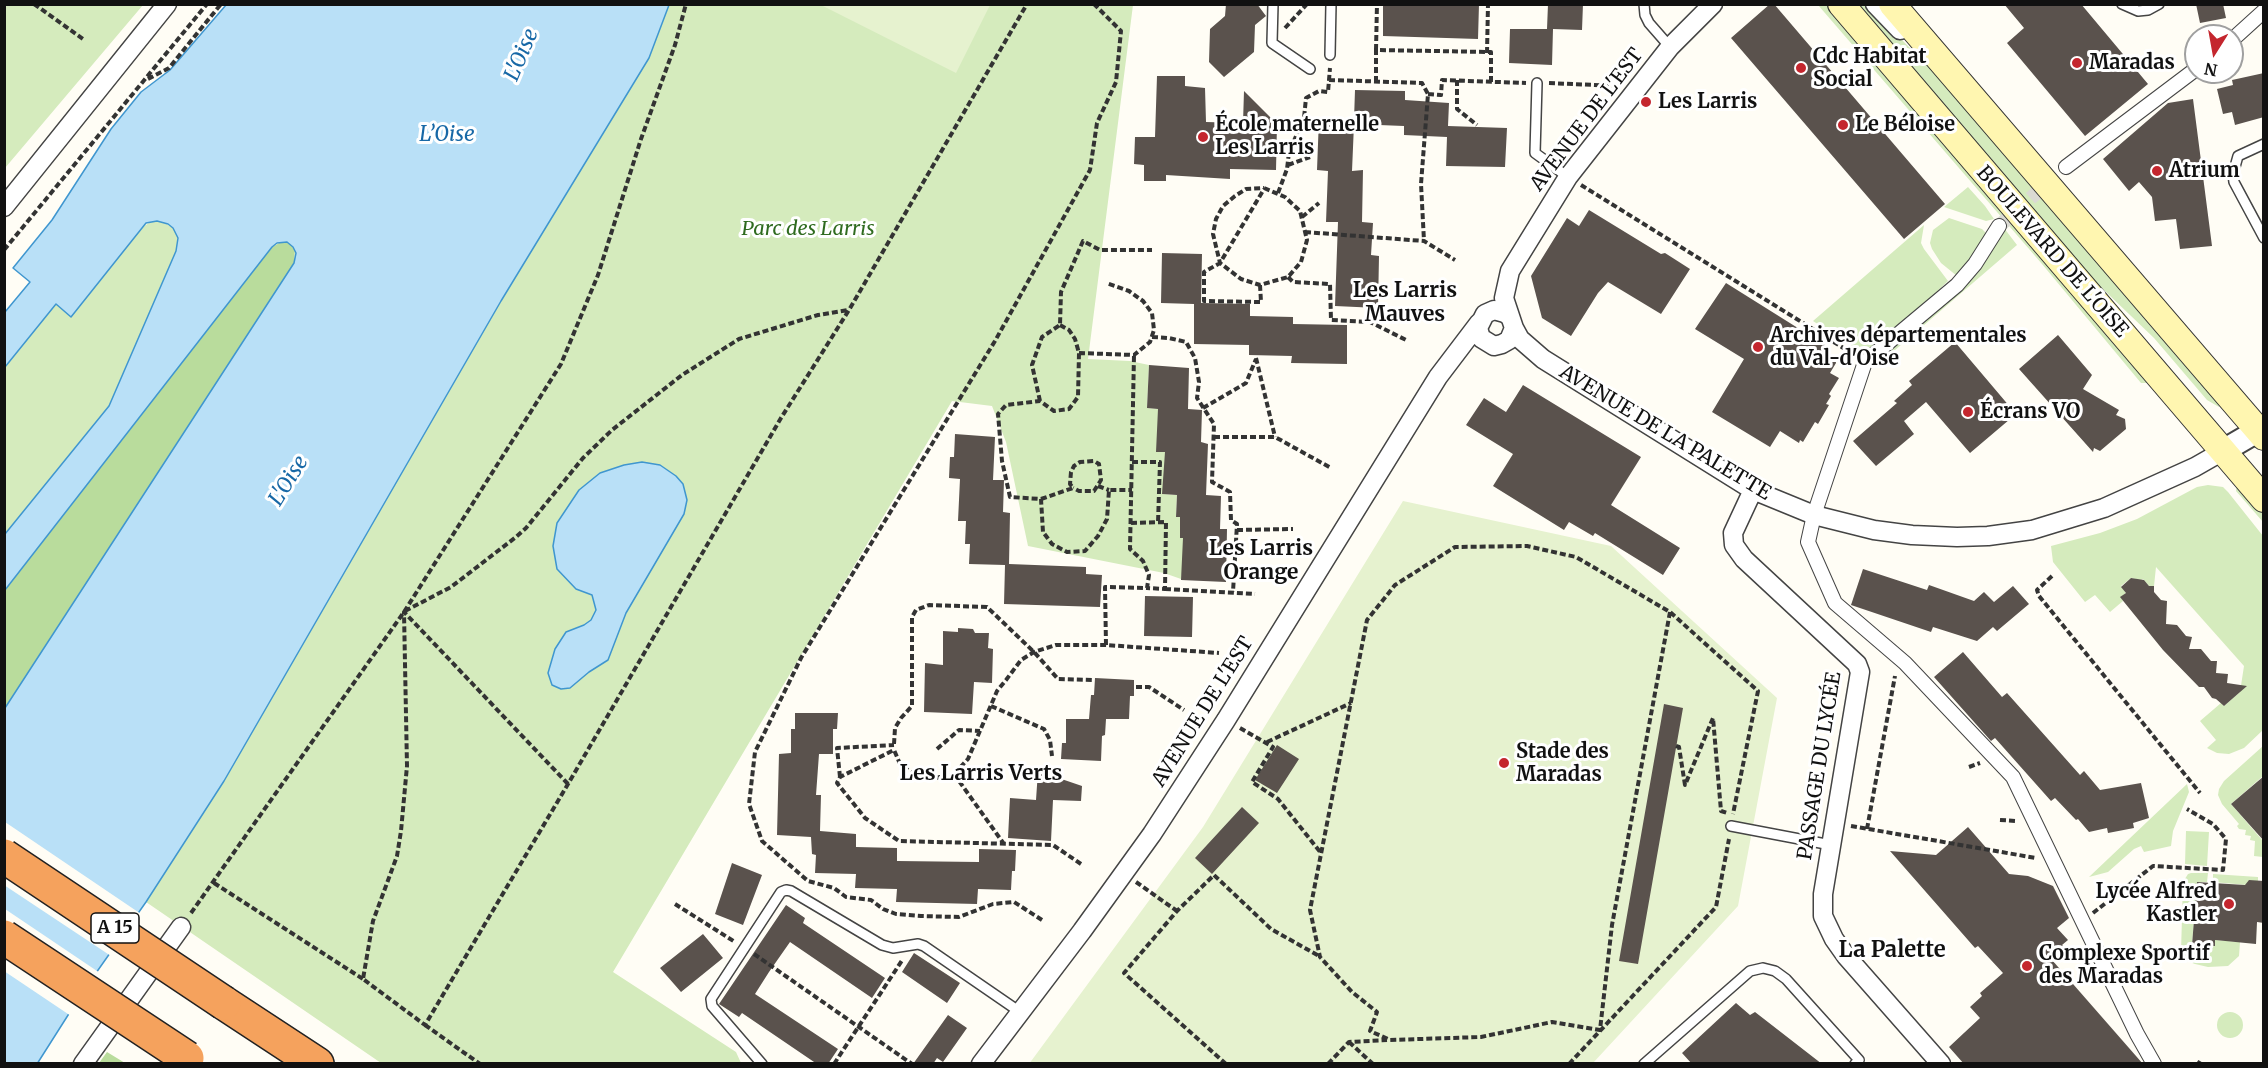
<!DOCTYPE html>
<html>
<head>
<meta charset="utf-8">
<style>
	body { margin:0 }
	#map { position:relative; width:2268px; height:1068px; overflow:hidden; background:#fffdf5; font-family:Merriweather,serif }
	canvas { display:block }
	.frame { position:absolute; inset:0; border:6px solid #111; pointer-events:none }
	.north { position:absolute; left:2184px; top:24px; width:60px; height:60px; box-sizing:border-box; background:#fff; border:2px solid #a0a0a0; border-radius:50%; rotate:191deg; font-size:16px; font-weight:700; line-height:24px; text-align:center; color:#111 }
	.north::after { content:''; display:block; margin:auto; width:21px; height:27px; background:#c4262e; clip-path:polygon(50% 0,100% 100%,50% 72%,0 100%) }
</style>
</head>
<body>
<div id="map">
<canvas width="2268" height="1068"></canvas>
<div class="frame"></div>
<div class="north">N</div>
</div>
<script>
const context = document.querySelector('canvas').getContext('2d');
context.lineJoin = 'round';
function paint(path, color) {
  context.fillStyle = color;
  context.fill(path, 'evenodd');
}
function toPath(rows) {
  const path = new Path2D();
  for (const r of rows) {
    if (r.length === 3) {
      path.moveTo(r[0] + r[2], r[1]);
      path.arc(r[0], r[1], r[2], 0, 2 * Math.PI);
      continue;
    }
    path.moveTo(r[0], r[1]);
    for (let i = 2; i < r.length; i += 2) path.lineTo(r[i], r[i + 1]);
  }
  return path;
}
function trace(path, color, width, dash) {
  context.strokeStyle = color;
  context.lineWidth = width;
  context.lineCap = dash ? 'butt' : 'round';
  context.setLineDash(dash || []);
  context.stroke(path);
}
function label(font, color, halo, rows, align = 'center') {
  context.font = font + ' Merriweather,serif';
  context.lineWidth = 6;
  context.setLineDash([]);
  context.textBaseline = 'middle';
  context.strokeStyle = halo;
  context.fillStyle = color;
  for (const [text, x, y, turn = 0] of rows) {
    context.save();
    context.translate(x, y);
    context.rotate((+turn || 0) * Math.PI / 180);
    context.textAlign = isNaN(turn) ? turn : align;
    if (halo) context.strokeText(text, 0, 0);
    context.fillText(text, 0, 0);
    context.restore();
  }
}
paint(toPath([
	[5,4,143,5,5,168,4,5],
	[669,5,1133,5,1088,359,1130,361,1149,365,1147,408,1162,409,1168,452,1163,494,1177,495,1176,516,1180,517,1180,537,1188,538,1181,579,1164,573,1028,546,1006,442,992,406,952,401,613,972,736,1052,741,1063,381,1063,146,902,224,781,501,301,649,58],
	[1818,5,1828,5,2152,383,2141,383,2042,264],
	[1856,5,1867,5,1961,99,2218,401,2219,407,2207,400,2154,338,2083,270],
	[1968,187,1985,206,1994,219,1986,221,1944,207],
	[1949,218,1982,229,1987,234,1980,248,1957,276,1941,263,1932,249,1930,243,1933,230],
	[152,221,163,222,173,228,178,238,176,251,109,406,5,534,5,367,56,304,71,316,141,228],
	[1924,225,1921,243,1924,249,1948,281,1910,317,1865,355,1813,321],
	[2004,228,2017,245,1880,363,1877,360,1972,278],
	[2237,483,2263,513,2263,522,2236,491],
	[2208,485,2223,487,2228,492,2263,536,2263,730,2244,748,2229,754,2217,753,2207,748,2216,740,2200,721,2221,703,2224,706,2240,692,2244,666,2156,567,2154,586,2149,586,2143,579,2138,582,2136,579,2131,578,2121,586,2126,593,2121,597,2123,601,2110,612,2095,595,2085,602,2053,562,2051,546,2100,533,2137,519,2197,487],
	[2263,746,2263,776,2231,804,2263,841,2263,857,2254,856,2255,841,2250,840,2251,836,2245,835,2246,830,2239,829,2237,826,2239,824,2222,804,2218,795,2219,789,2224,781],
	[2187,784,2189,792,2173,831,2171,846,2144,852,2141,846,2134,849,2108,872,2089,877],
	[2186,831,2209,832,2207,866,2185,864],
	[2191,873,2208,873,2207,882,2197,882,2192,944,2215,945,2215,940,2240,942,2239,956,2228,966,2208,967,2195,964,2187,961,2181,952,2183,882,2188,874],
	[2213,874,2258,877,2258,881,2248,881,2247,885,2213,882],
	[2230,1025,13]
]), '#d5ebbd');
paint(toPath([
	[283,241,290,244,295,250,294,263,5,708,5,590,272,247],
	[107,1052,125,1063,99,1063]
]), '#b9dc9c');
paint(toPath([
	[821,5,990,5,956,73],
	[1403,501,1611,546,1777,698,1738,906,1593,1063,1029,1064,1203,827]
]), '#e6f2cf');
const water = toPath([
	[226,5,669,5,649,58,501,301,224,781,146,902,84,990,37,1064,5,1063,5,708,294,263,296,253,293,247,287,242,277,243,272,247,5,590,5,534,109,406,176,251,178,238,173,228,168,224,157,221,146,223,71,317,56,304,5,367,5,312,30,282,13,268,52,220,111,129,141,92,170,70,226,5],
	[642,462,660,465,676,476,683,484,687,500,684,514,626,613,608,660,589,672,570,688,561,689,552,685,548,673,555,649,566,632,584,625,591,620,596,610,592,595,576,589,557,569,553,546,557,523,579,490,600,473,624,465,642,462]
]);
paint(water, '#b9e0f7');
trace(water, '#3f96cf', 1.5);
paint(toPath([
	[5,822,141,914,111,956,4,885],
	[5,909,100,973,71,1016,4,971]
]), '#fffdf5');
paint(toPath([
	[1226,4,1257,4,1266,16,1255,25,1254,52,1224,77,1209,62,1210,29,1225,16],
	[1383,4,1479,4,1478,39,1383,36],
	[1548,4,1583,4,1582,30,1553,29,1552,65,1509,63,1510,29,1547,29],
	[1770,4,1774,4,1945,204,1904,239,1731,38],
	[2004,4,2081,4,2148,84,2085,136,2007,43,2024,28],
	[2196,4,2223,4,2226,18,2200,23],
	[2264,73,2264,117,2235,125,2232,112,2223,114,2217,89,2233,85,2232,80],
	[1157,76,1185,76,1185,86,1205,88,1206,122,1243,123,1244,91,1277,124,1276,170,1230,169,1230,179,1166,175,1166,181,1144,181,1144,165,1134,164,1135,137,1155,137],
	[1355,90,1405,91,1405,100,1449,103,1448,126,1507,128,1505,167,1446,166,1447,137,1404,135,1404,126,1354,124,1352,171,1363,170,1362,222,1373,223,1371,255,1379,256,1378,308,1335,306,1338,222,1326,222,1328,171,1317,170,1319,118,1354,120],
	[2193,99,2212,246,2180,249,2176,219,2155,221,2152,197,2139,182,2129,191,2103,159,2168,103],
	[1589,210,1661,254,1665,253,1690,269,1661,314,1608,282,1598,293,1571,336,1542,318,1531,276,1567,218,1579,226],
	[1162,253,1202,254,1201,303,1250,304,1250,316,1293,317,1293,324,1347,325,1347,364,1291,363,1292,356,1249,355,1249,345,1194,344,1194,304,1161,303],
	[1726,283,1825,345,1822,349,1835,357,1836,363,1830,373,1839,378,1829,394,1831,396,1826,404,1829,405,1818,424,1815,422,1803,442,1800,440,1799,443,1780,431,1770,447,1712,412,1744,359,1695,329],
	[2058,335,2092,375,2083,389,2119,410,2116,415,2125,419,2126,429,2100,451,2094,448,2093,452,2019,369],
	[1955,342,2016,414,1970,453,1926,402,1904,421,1914,434,1876,466,1853,441,1897,403,1894,401,1912,385,1909,381],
	[1149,365,1189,368,1188,409,1202,410,1201,442,1208,444,1206,495,1221,496,1220,529,1227,529,1226,582,1181,580,1183,538,1180,538,1180,517,1176,517,1177,495,1162,494,1165,452,1156,452,1158,409,1147,408],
	[1523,385,1641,457,1611,505,1680,548,1663,575,1595,533,1593,536,1569,522,1564,530,1493,486,1513,454,1466,425,1484,398,1506,412],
	[955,434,995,437,993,480,1004,480,1003,512,1010,513,1009,564,1086,567,1086,574,1102,575,1100,607,1004,604,1005,565,969,564,970,544,965,544,966,521,958,521,960,479,949,478,950,457,954,457],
	[1863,569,1927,590,1929,585,1974,601,1984,592,1994,602,2013,586,2029,604,1997,631,1993,627,1977,641,1933,627,1931,632,1851,605],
	[2131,578,2144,580,2149,586,2154,586,2154,592,2161,600,2167,601,2166,624,2177,625,2186,636,2192,637,2189,649,2201,649,2211,661,2217,661,2216,673,2228,674,2227,683,2247,686,2224,706,2216,699,2212,698,2204,687,2199,687,2163,650,2120,597,2126,593,2121,587],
	[1145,596,1193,597,1192,637,1144,636],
	[958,628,973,629,975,633,989,633,988,648,993,649,992,683,974,682,972,714,924,712,925,663,943,665,943,631,958,632],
	[1963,652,2002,697,2007,693,2080,775,2084,771,2100,790,2141,783,2149,818,2133,823,2134,828,2108,833,2107,828,2089,832,2078,819,2076,820,2055,798,2051,801,1995,738,1991,741,1934,677],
	[1095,678,1134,680,1134,696,1130,696,1129,719,1106,719,1105,735,1102,736,1101,761,1061,759,1062,743,1066,743,1066,719,1089,719,1091,695,1094,695],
	[1664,704,1683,708,1638,964,1619,961],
	[795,713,838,713,837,729,833,729,833,754,819,754,816,795,821,795,820,831,856,834,856,847,897,848,897,861,979,862,979,849,1016,850,1015,871,1012,871,1011,890,978,889,977,904,896,902,897,889,855,888,856,874,815,873,816,855,812,854,811,837,777,835,779,754,791,753,791,729,795,729],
	[1277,745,1299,759,1277,793,1255,780],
	[1038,771,1082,786,1081,801,1053,800,1051,841,1008,838,1010,798,1036,800],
	[2264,776,2264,841,2231,804],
	[1242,807,1259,823,1212,874,1195,858],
	[1968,827,2009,874,2028,876,2053,886,2069,918,2057,928,2068,940,2062,945,2065,948,2052,960,2143,1064,1964,1064,1949,1047,1980,1018,1970,1007,1982,996,1980,993,2003,973,1978,946,1975,948,1890,851,1936,855],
	[732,863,762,875,743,925,715,914],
	[2249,880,2264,881,2264,923,2257,922,2256,944,2215,940,2215,946,2192,945,2197,882,2245,885],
	[786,905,805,918,803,923,885,978,872,998,790,942,769,972,755,994,838,1049,828,1064,817,1064,742,1013,739,1017,719,1004],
	[703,934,723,958,681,992,660,968],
	[914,953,960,983,947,1003,902,972],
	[1736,1003,1750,1015,1755,1012,1822,1064,1692,1064,1682,1053],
	[948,1015,967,1028,943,1062,937,1058,933,1064,913,1064]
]), '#5a524d');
trace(toPath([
	[1999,226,2066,167]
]), '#dbdad3', 14, [14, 7]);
const service = toPath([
	[1273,4,1272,43,1310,69],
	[1644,4,1645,15,1649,23,1670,47],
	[2122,4,2138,11,2148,10,2159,4],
	[1330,55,1331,4],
	[1537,83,1535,153,1568,177],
	[2264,144,2238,156,2233,174,2234,182,2264,238],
	[1731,826,1831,845],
	[762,1064,712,1006,711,999,781,892,786,890,791,891,882,945,893,948,918,944,924,946,1020,1012],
	[1644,1064,1750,971,1763,968,1775,971,1786,979,1859,1060,1855,1064]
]);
const pedestrian = toPath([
	[2232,40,2264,11],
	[2066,167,2196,69],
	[1999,226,1975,264,1957,285,1865,362,1814,515,1808,542,1835,603,1905,663,2013,777,2137,1034,2154,1064]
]);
const minor = toPath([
	[1875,4,1900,30],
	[4,207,167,4],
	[1509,316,1505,313,1494,310,1485,314,1478,328,1481,338,1494,346,1502,344,1509,340,1514,328,1504,298,1510,271,1568,177,1670,47,1713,4],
	[1514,328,1520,339,1543,359,1753,490,1814,515,1874,530,1912,535,1957,537,1988,536,2032,530,2104,508,2195,467,2223,451],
	[1753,490,1733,533,1734,545,1744,559,1857,664,1860,672,1823,894,1823,916,1834,939,1846,956,1941,1064],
	[83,1064,181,927],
	[981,1064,1082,931,1152,834,1226,720,1438,377,1479,323]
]);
const tertiary = toPath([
	[2223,451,2264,427]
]);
const secondary = toPath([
	[1841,4,2264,499],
	[1892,4,2264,437]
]);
const motorway = toPath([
	[224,1003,317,1064]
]);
trace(service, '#444', 12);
trace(pedestrian, '#444', 16);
trace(minor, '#444', 21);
trace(tertiary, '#444', 26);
trace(secondary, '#333', 28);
trace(motorway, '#222', 36);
trace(toPath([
	[34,4,83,39],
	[1285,28,1307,4],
	[1376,50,1377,4],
	[1487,53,1488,4],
	[148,79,169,68,221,4],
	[1329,80,1422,83,1428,94,1421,184,1424,241],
	[1457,80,1457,109,1477,125],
	[1376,82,1376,50,1491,52,1491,82],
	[1549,83,1619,86],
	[1428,94,1441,95,1442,80,1526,83],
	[1288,165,1310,157],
	[1581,185,1853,354],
	[1264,188,1285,197,1300,211,1307,240,1301,262,1288,277,1260,285,1241,279,1220,263,1213,234,1216,219,1223,206,1235,196,1246,189,1264,188],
	[1278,193,1287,169,1289,152,1304,118,1306,98,1319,91,1328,92,1330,68],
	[1302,217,1319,203],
	[1305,232,1424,241,1455,260],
	[4,250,207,4],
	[1288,277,1293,282,1330,284,1331,320,1370,322,1408,341],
	[1260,285,1261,302,1204,301,1204,272,1220,263,1264,189],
	[1060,325,1069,330,1075,339,1079,353,1078,397,1069,409,1054,411,1040,401,1006,405,998,414,1002,461,1010,497,1041,499,1043,532,1052,544,1067,552,1085,551,1098,536,1107,519,1109,490,1132,490],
	[1152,337,1169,338,1186,342,1195,358,1199,382,1197,398,1214,424,1212,482,1230,492,1231,520,1237,524,1233,592],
	[1079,353,1134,355,1150,342,1154,330,1152,313,1143,301,1129,291,1106,283],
	[1256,358,1275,437],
	[1040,401,1032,365,1042,337,1060,325,1061,292,1083,241,1100,250,1152,250],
	[1203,408,1246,383,1256,359],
	[1214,437,1275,437,1331,468],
	[1132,462,1160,462,1158,523],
	[1098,486,1109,490],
	[1041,499,1073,488,1070,484,1071,472,1074,466,1080,462,1094,461,1099,464,1101,480,1094,491,1079,491,1073,488],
	[1131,523,1166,522,1165,589,1147,588],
	[1237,530,1293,529],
	[2052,576,2037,590,2039,596,2200,793],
	[1165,589,1255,594],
	[405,611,451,587,516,537,526,528,583,458,612,430,682,375,739,339,818,315,848,310],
	[1670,612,1612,925,1600,1030,1552,1022,1481,1037,1390,1040,1370,1031,1377,1012,1352,992,1320,957,1310,910,1367,620,1395,585,1455,547,1527,546,1576,557,1670,612,1758,691,1733,814],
	[1106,645,1105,587,1147,588,1149,575,1143,561,1130,549,1134,355],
	[1136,687,1149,687,1184,710],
	[991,706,1044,729,1050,740,1052,756],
	[1240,728,1273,747,1252,782,1278,799,1321,853],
	[1267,742,1351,703],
	[894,744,895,728,901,718,912,706,912,617,916,610,929,605,987,607,1034,652,1058,679,1092,680],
	[1676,746,1679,747,1685,785,1713,718,1721,811,1727,813],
	[937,749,959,730,980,731],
	[1969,767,1980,763],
	[954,774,1004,844],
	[840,777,837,748,894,745],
	[568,784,404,612,407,766,401,831,397,856,373,921,363,979,425,1025,568,784,781,418,849,310,1027,4],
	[2000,820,2017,821],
	[1851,826,2036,858],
	[1867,829,1895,676],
	[1081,864,1053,845,899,841,865,818,837,783,840,777,894,750,900,764,911,772,935,778,954,774,968,759,997,691,1006,680,1021,660,1034,652,1056,645,1106,645,1219,653],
	[1136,882,1177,911],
	[214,883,363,979],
	[675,904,735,942],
	[191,913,404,612,561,364,598,275,641,139,675,45,686,4],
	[2093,913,2153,866,2223,870,2226,839,2213,824,2187,809],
	[1042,920,1014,902,993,904,959,917,921,916,896,914,883,909,871,900,846,897,834,888,808,881,762,841,749,804,755,752,801,658,995,341,1090,170,1097,123,1116,82,1121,31,1094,4],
	[754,954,912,1064],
	[425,1025,480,1064],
	[1349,1042,1373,1064],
	[834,1064,903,959],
	[1226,1064,1124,973,1177,911,1214,875,1271,929,1319,956],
	[1328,1064,1349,1042,1387,1040],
	[1569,1064,1716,907,1729,839],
	[2198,1064,2200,1061]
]), '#333', 4, [6, 3]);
trace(service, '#fff', 9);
trace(pedestrian, '#fff', 14);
trace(minor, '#fff', 18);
trace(tertiary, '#fff', 22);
trace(secondary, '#fff6b0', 26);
trace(motorway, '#f5a25d', 33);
const motorwayBridge = toPath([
	[4,856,224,1003],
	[4,937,187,1058]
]);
trace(motorwayBridge, '#222', 36, []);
trace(motorwayBridge, '#f5a25d', 33);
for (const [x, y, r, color] of [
	[2077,63,6,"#c4262e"],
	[1801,68,6,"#c4262e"],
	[1646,102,6,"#c4262e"],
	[1843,125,6,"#c4262e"],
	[1203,137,6,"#c4262e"],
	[2157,171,6,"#c4262e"],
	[1758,347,6,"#c4262e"],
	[1968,412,6,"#c4262e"],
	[1504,763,6,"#c4262e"],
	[2229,904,6,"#c4262e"],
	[2027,966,6,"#c4262e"]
]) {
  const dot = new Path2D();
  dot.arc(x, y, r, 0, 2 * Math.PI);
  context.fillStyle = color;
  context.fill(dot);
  trace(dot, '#fff', 2);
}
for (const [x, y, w] of [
	[115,928,48]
]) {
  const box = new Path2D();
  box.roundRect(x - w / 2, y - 15, w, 30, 4.5);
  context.fillStyle = '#fff';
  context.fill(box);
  trace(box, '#111', 1.5);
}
label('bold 18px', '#111', null, [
	["A 15",115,928]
]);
label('bold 20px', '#111', '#fff', [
	["Cdc Habitat",1813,57],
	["Social",1813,80],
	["Maradas",2089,63],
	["Les Larris",1658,102],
	["École maternelle",1215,125],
	["Les Larris",1215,148],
	["Le Béloise",1855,125],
	["Atrium",2169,171],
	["Archives départementales",1770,336],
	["du Val-d'Oise",1770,359],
	["Écrans VO",1980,412],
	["Stade des",1516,752],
	["Maradas",1516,775],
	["Lycée Alfred",2217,892,"right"],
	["Kastler",2217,915,"right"],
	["Complexe Sportif",2039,954],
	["des Maradas",2039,977]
], 'left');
label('20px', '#111', '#fff', [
	["AVENUE DE L'EST",1587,120,-53],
	["BOULEVARD DE L'OISE",2052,252,49],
	["AVENUE DE LA PALETTE",1665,433,31],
	["AVENUE DE L'EST",1203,712,-58],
	["PASSAGE DU LYCÉE",1820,766,-81]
]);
label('italic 20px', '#2f6b1f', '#fff', [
	["Parc des Larris",808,229]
]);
label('italic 21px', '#1768a6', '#fff', [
	["L'Oise",522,55,-67],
	["L’Oise",447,135],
	["L'Oise",289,481,-58]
]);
label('bold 21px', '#111', '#fff', [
	["Les Larris",1405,291],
	["Mauves",1405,315],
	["Les Larris",1261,549],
	["Orange",1261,573],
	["Les Larris Verts",981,774]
]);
label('bold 22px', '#111', '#fff', [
	["La Palette",1892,951]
]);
</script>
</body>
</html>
